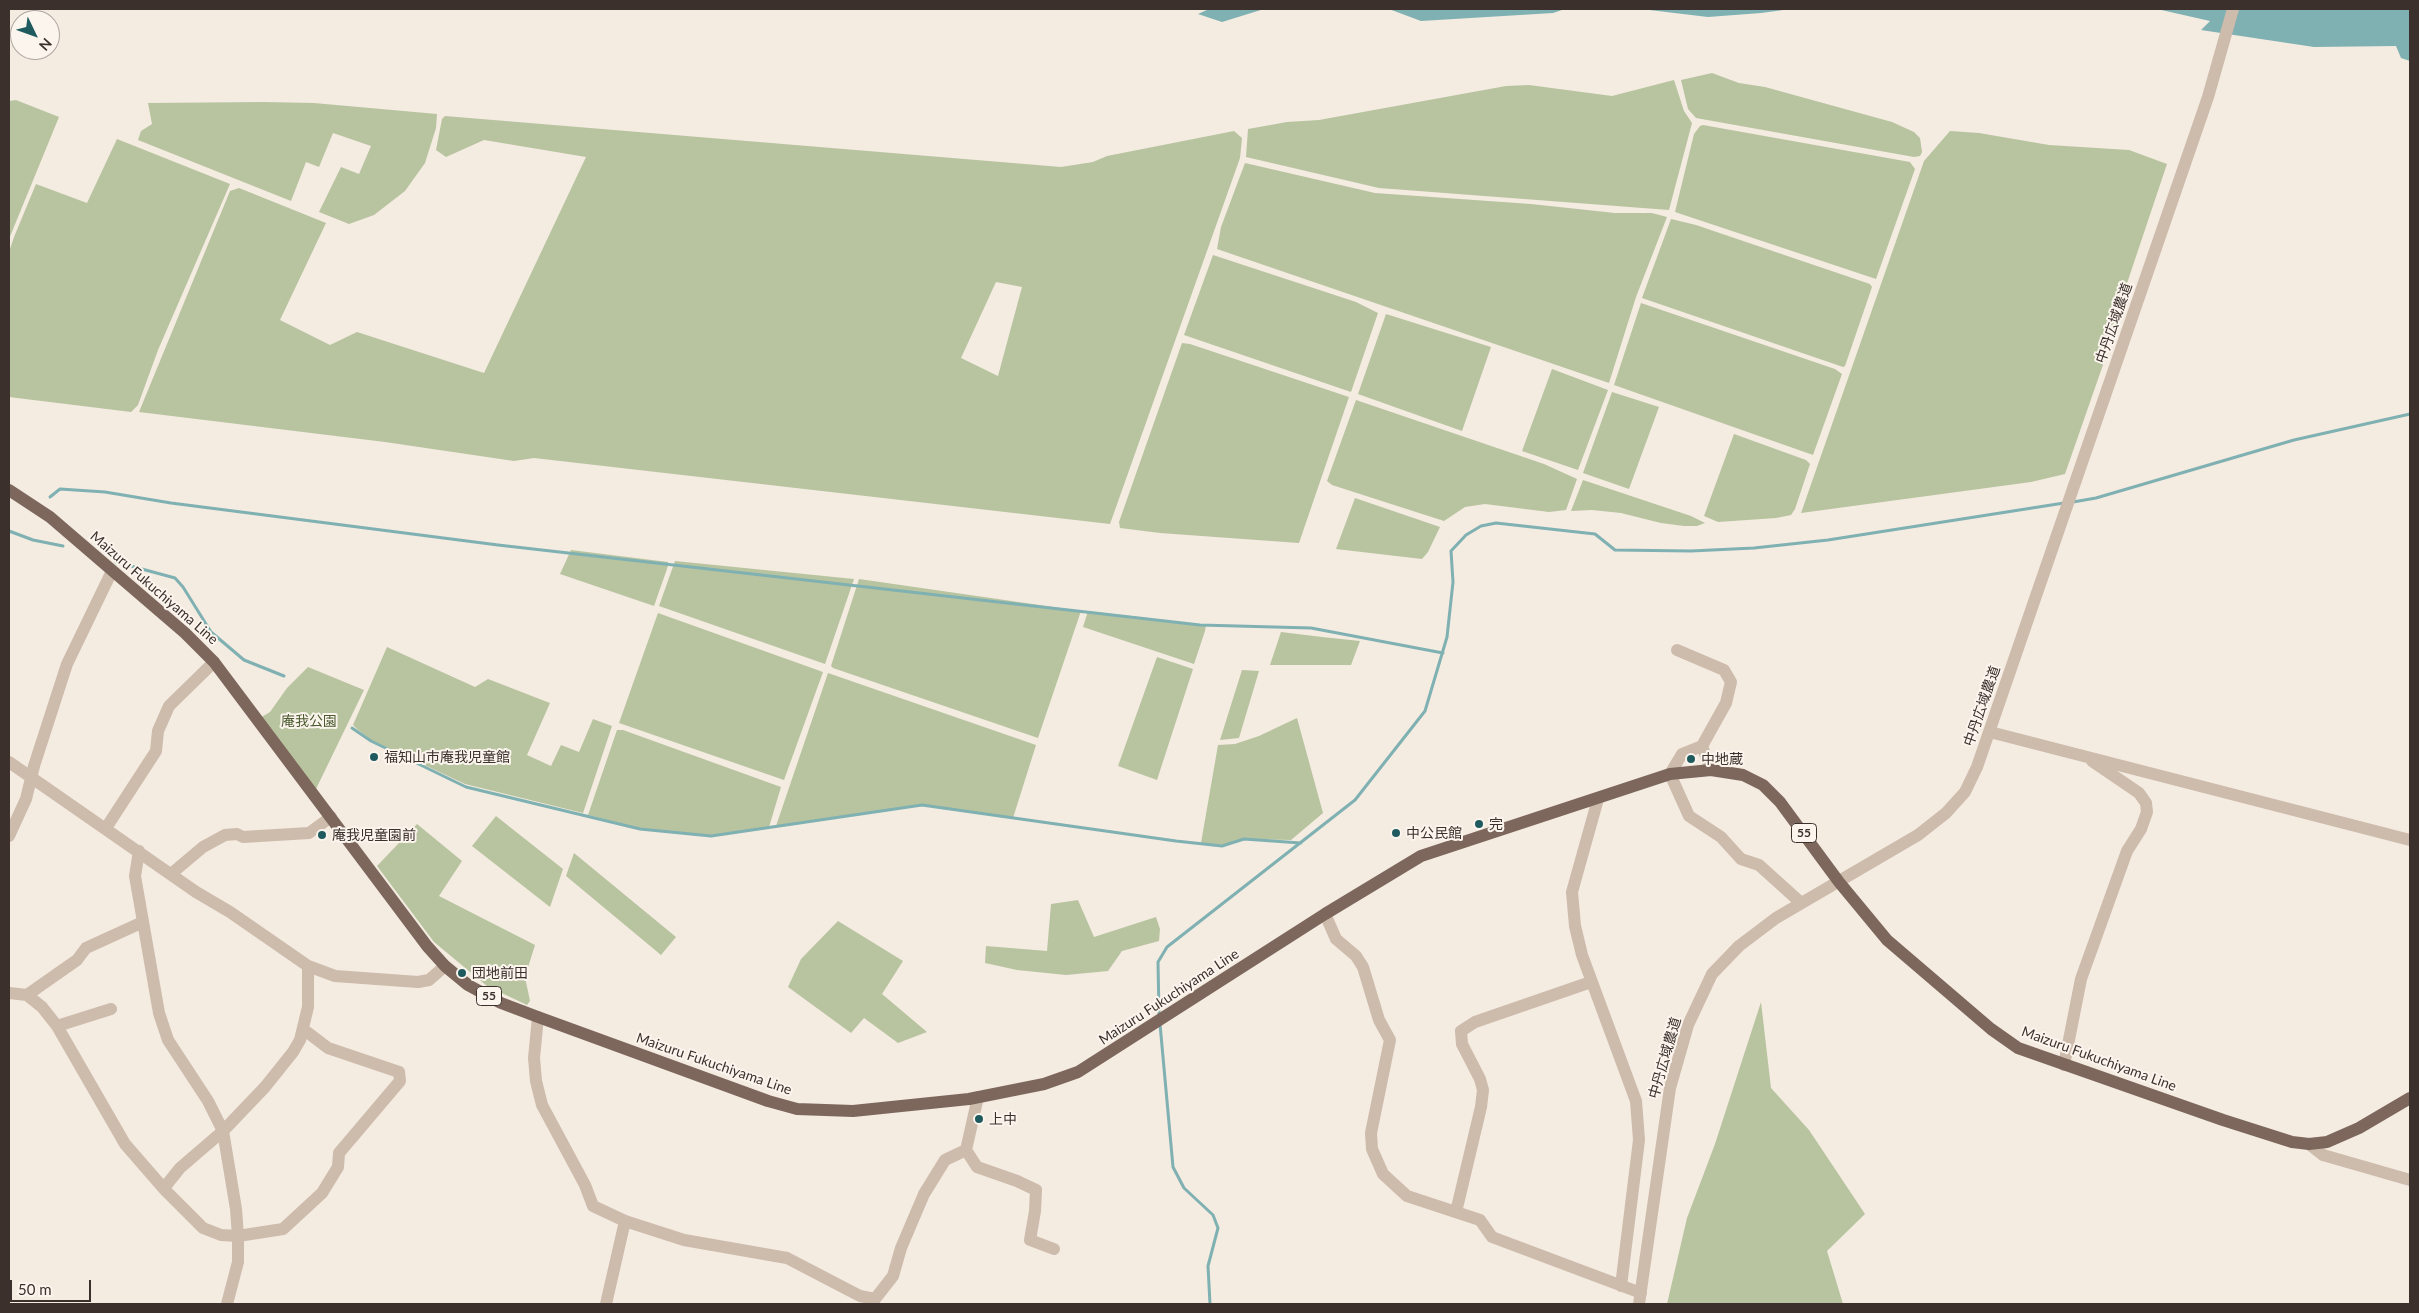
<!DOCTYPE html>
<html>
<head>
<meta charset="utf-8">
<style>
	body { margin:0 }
	#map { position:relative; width:2419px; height:1313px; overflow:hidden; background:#f4ebe1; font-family:Lato,sans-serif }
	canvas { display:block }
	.frame { position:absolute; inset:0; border:10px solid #3b302b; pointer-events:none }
	.north { position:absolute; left:10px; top:10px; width:50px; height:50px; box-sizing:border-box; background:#fbf5ee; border:1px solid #aea6a0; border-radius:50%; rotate:132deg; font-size:14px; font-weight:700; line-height:20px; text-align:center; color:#3b302b }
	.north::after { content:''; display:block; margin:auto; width:18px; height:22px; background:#1f5a5e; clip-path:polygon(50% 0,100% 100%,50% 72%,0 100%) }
	.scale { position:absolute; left:10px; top:1280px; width:81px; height:22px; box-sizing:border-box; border:2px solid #3b302b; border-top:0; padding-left:6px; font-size:15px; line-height:18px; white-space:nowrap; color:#3b302b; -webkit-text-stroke:4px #fbf5ee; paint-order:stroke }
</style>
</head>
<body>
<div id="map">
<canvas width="2419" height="1313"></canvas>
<div class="frame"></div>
<div class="north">N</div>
<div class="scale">50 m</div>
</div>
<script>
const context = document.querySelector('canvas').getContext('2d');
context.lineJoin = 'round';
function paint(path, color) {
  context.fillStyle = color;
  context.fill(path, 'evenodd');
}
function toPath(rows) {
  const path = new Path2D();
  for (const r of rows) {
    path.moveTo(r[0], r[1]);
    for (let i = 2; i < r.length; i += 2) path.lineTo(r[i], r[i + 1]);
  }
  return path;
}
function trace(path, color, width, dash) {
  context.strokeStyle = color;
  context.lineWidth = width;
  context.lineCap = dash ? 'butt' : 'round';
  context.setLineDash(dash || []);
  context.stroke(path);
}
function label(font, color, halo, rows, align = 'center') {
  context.font = font + ' Lato,"Noto Sans JP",sans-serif';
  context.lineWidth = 4;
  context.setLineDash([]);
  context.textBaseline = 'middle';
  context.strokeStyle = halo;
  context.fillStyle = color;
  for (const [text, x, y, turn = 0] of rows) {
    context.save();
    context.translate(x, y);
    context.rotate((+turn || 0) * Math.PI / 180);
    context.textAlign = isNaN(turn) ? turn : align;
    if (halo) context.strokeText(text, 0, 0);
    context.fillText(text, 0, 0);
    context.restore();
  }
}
paint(toPath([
	[1712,73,1739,83,1765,87,1892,122,1914,132,1920,138,1922,152,1920,156,1914,157,1696,118,1688,109,1681,80],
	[1674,80,1684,111,1692,123,1669,210,1379,188,1246,157,1248,129,1287,122,1319,120,1506,86,1529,85,1612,96],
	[16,100,59,117,9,239,9,101],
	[264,102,314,103,437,114,436,128,425,163,405,191,374,215,349,224,319,212,341,167,359,174,371,146,333,133,319,167,306,162,291,201,138,140,141,131,152,124,148,103],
	[445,116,1061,167,1093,162,1107,156,1234,131,1242,138,1240,158,1110,524,534,458,514,461,385,442,139,412,230,191,239,188,326,223,280,320,330,345,357,332,484,373,586,157,484,140,446,157,436,150,442,119],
	[996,282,1022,287,998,376,961,358],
	[1703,125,1910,162,1915,169,1876,279,1675,212,1694,134,1700,126],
	[1950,131,1979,133,2049,145,2129,150,2167,164,2108,340,2105,359,2065,474,2031,482,1801,513,1924,161],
	[117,139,230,184,158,350,138,405,131,412,9,397,9,252,14,237,36,184,87,203],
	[1245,163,1375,193,1531,204,1615,213,1652,213,1667,217,1636,297,1609,383,1217,249,1221,227],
	[1671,219,1696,225,1870,284,1872,287,1845,366,1843,367,1642,298],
	[1213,255,1356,302,1378,313,1351,392,1184,335],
	[1641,303,1835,369,1842,374,1813,455,1614,385],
	[1386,314,1491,347,1462,431,1358,394],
	[1182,343,1190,344,1349,397,1299,543,1160,533,1120,528,1119,522],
	[1552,369,1608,390,1578,470,1522,451],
	[1612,392,1659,407,1629,489,1583,473],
	[1356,400,1544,464,1577,479,1566,510,1549,512,1485,504,1465,507,1444,521,1332,485,1327,481],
	[1734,434,1806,460,1810,464,1795,509,1791,515,1776,518,1718,522,1704,516],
	[1583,480,1691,516,1705,523,1697,526,1684,526,1661,523,1621,513,1592,510,1571,511],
	[1355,498,1440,527,1428,552,1422,559,1336,549],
	[571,550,668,562,668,566,654,606,560,574],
	[675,561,854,579,825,664,659,606],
	[859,579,1081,611,1038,738,833,668,831,666],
	[1088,611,1206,625,1205,631,1194,664,1083,627],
	[658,613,823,672,784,780,619,723],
	[1281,632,1322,637,1360,641,1351,665,1270,665],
	[387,647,475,687,488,679,550,703,527,755,551,766,561,745,579,752,593,719,612,726,583,813,465,784,371,740,357,729,353,725],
	[1157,657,1193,669,1157,780,1118,766],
	[308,667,364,690,316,789,260,718,270,712,287,688],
	[1242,670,1259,671,1239,738,1220,740],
	[828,673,1036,745,1013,818,922,804,776,826],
	[1297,718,1323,813,1291,840,1244,839,1222,845,1201,843,1218,745,1235,744,1259,736],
	[617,730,623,730,781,787,769,827,711,835,690,835,640,828,588,815],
	[496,816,563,869,550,907,472,846],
	[417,824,462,861,439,896,535,945,525,977,530,1001,527,1005,487,986,434,942,377,866],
	[574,853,676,937,661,955,566,876],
	[1078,900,1094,937,1156,917,1160,929,1159,941,1122,951,1108,971,1066,975,1017,970,985,963,986,946,1047,951,1051,904],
	[838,921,903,961,882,994,927,1032,898,1043,864,1018,851,1033,788,987,801,959],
	[1761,1002,1771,1088,1809,1130,1865,1214,1827,1251,1843,1304,1667,1304,1687,1218,1715,1144]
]), '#b8c4a0');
paint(toPath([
	[1209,9,1264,9,1222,22,1198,14],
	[1389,9,1565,9,1553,13,1421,21],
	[1641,9,1791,9,1761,13,1708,17],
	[2157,9,2410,9,2410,61,2401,58,2396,46,2314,47,2201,30,2210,21]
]), '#7fb0b2');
trace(toPath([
	[50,497,60,489,105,492,171,503,498,545,1200,625,1311,628,1443,653],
	[2073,502,2096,498,2294,440,2410,414],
	[9,531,33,540,63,546],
	[116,562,175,578,183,587,211,632,244,660,284,676],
	[352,728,371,741,466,787,640,829,711,836,922,805,1176,841,1222,846,1244,839,1301,843],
	[1159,1015,1158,962,1167,947,1355,800,1425,711,1447,637,1453,582,1451,551,1466,535,1481,526,1496,523,1595,534,1615,550,1691,551,1754,548,1828,540,2064,503],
	[1160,1024,1173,1167,1184,1188,1213,1215,1218,1228,1208,1266,1210,1304]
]), '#7fb0b2', 3);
trace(toPath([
	[1677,650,1724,670,1731,682,1726,703,1702,746,1711,770],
	[1990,732,2410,840],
	[1702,746,1682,754,1670,774,1689,816,1721,837,1741,859,1759,865,1800,902],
	[9,762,196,892,230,912,308,966,335,976,418,982,429,980,445,966],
	[1598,799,1572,892,1575,926,1582,955,1636,1101,1639,1140,1621,1286],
	[106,828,156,751,158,731,169,706,214,662],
	[9,836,26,799,34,766,67,664,112,571],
	[171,874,203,847,225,835,237,834,243,837,309,833,331,817],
	[1325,914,1336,939,1356,956,1363,967,1379,1020,1390,1040,1371,1133,1372,1149,1383,1174,1407,1196,1480,1220,1492,1237,1641,1293],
	[9,993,27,995,42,1007,57,1026,125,1144,165,1190,203,1228,221,1235,238,1236,236,1209,223,1131,208,1101,168,1040,159,1013,135,876,139,851],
	[27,995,77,960,86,948,143,922],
	[538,1017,534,1058,536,1081,542,1105,585,1185,593,1206,625,1221,684,1240,787,1258,860,1296,875,1299,893,1276,901,1248,924,1194,945,1160,966,1150],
	[57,1026,111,1009],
	[2064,1065,2081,979,2127,851,2141,829,2147,812,2146,803,2139,793,2092,761],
	[978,1097,966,1150,977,1167,1017,1181,1036,1190,1035,1211,1030,1240,1054,1249],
	[2309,1144,2323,1155,2410,1180],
	[164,1188,180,1168,223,1131,265,1087,293,1052,300,1040,308,1007,308,966],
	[1456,1212,1481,1107,1483,1090,1480,1079,1462,1044,1461,1031,1475,1022,1591,982],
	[227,1304,238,1262,238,1236,283,1229,322,1193,338,1167,339,1153,400,1081,399,1072,328,1048,303,1029],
	[606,1304,625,1221],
	[1639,1304,1670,1088,1688,1025,1712,974,1739,946,1776,918,1918,835,1946,813,1965,792,1977,767,2208,97,2233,9]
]), '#cdbbac', 12);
trace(toPath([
	[9,490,50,517,185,633,214,662,427,946,445,966,468,985,501,1003,538,1017,768,1101,797,1109,853,1111,969,1099,1044,1084,1078,1072,1325,914,1421,856,1670,774,1711,770,1743,775,1763,785,1780,802,1839,882,1887,940,1991,1029,2018,1048,2223,1120,2292,1142,2309,1144,2327,1142,2359,1128,2410,1098]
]), '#7d675c', 12);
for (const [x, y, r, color] of [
	[374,757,5,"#1f5a5e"],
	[1691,759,5,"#1f5a5e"],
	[1479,824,5,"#1f5a5e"],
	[1396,833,5,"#1f5a5e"],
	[322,835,5,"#1f5a5e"],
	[462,973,5,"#1f5a5e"],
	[979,1119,5,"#1f5a5e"]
]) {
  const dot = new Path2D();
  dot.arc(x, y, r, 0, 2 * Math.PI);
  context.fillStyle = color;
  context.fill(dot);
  trace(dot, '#fbf5ee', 2);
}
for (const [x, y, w] of [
	[1804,833,25],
	[489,996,25]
]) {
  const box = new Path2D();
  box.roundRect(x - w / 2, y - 9.5, w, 19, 4);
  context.fillStyle = '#fbf5ee';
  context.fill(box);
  trace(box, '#3b302b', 1);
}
label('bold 12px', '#3b302b', null, [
	["55",1804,833],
	["55",489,996]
]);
label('14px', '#3b302b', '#fbf5ee', [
	["中丹広域農道",2114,323,-71],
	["Maizuru Fukuchiyama Line",154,588,41],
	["中丹広域農道",1982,706,-71],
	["Maizuru Fukuchiyama Line",1169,997,-33],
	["中丹広域農道",1665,1058,-74],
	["Maizuru Fukuchiyama Line",2099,1059,20],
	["Maizuru Fukuchiyama Line",714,1064,19]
]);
label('14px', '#4a5a2e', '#fbf5ee', [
	["庵我公園",309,721]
]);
label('14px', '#3b302b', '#fbf5ee', [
	["福知山市庵我児童館",384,757],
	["中地蔵",1701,759],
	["完",1489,824],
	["中公民館",1406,833],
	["庵我児童園前",332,835],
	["団地前田",472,973],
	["上中",989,1119]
], 'left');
</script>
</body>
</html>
